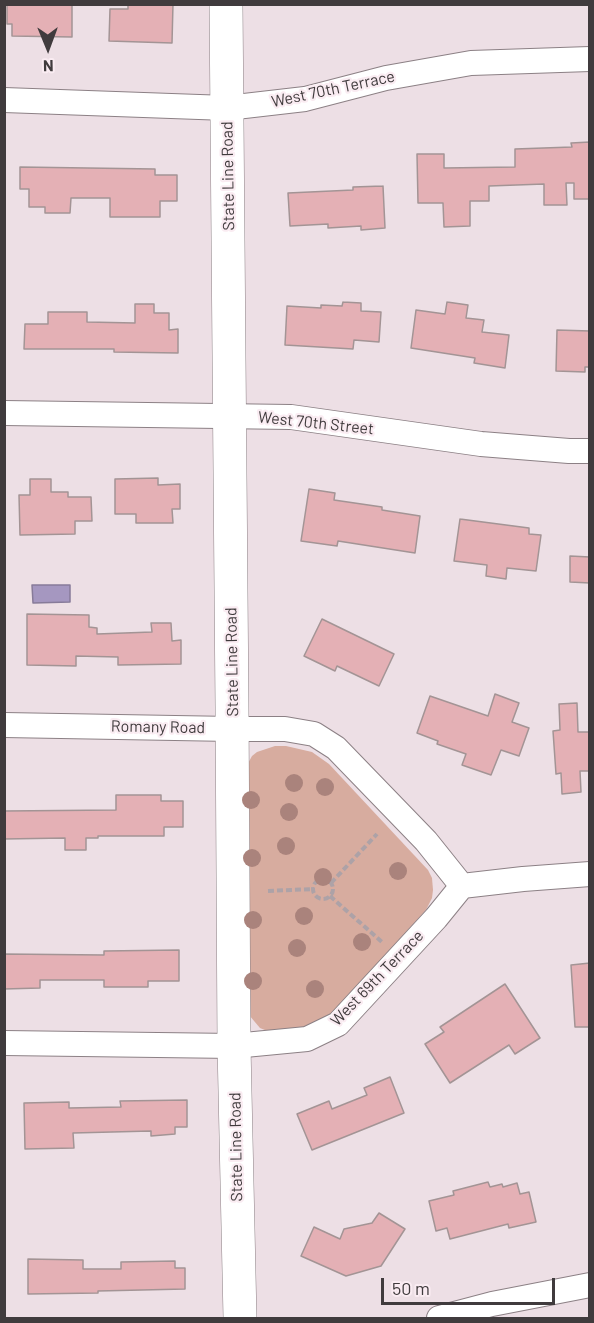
<!DOCTYPE html>
<html>
<head>
<meta charset="utf-8">
<style>
	body { margin:0 }
	#map { position:relative; width:594px; height:1323px; overflow:hidden; background:#eddfe5; font-family:Barlow,sans-serif }
	canvas { display:block }
	.frame { position:absolute; inset:0; border:6px solid #403b3d; pointer-events:none }
	.north { position:absolute; left:18px; top:18px; width:60px; height:60px; -webkit-text-stroke:4px #faecf2; paint-order:stroke; rotate:179deg; font-size:16px; font-weight:700; line-height:24px; text-align:center; color:#403b3d }
	.north::after { content:''; display:block; margin:auto; width:21px; height:27px; background:#403b3d; clip-path:polygon(50% 0,100% 100%,50% 72%,0 100%) }
	.scale { position:absolute; left:381px; top:1278px; width:174px; height:27px; box-sizing:border-box; border:3px solid #403b3d; border-top:0; padding-left:8px; font-size:18px; line-height:21px; white-space:nowrap; color:#403b3d; -webkit-text-stroke:4px #faecf2; paint-order:stroke }
</style>
</head>
<body>
<div id="map">
<canvas width="594" height="1323"></canvas>
<div class="frame"></div>
<div class="north">N</div>
<div class="scale">50 m</div>
</div>
<script>
const context = document.querySelector('canvas').getContext('2d');
context.lineJoin = 'round';
function paint(path, color) {
  context.fillStyle = color;
  context.fill(path, 'evenodd');
}
function toPath(rows) {
  const path = new Path2D();
  for (const r of rows) {
    if (r.length === 3) {
      path.moveTo(r[0] + r[2], r[1]);
      path.arc(r[0], r[1], r[2], 0, 2 * Math.PI);
      continue;
    }
    path.moveTo(r[0], r[1]);
    for (let i = 2; i < r.length; i += 2) path.lineTo(r[i], r[i + 1]);
  }
  return path;
}
function trace(path, color, width, dash) {
  context.strokeStyle = color;
  context.lineWidth = width;
  context.lineCap = dash ? 'butt' : 'round';
  context.setLineDash(dash || []);
  context.stroke(path);
}
function label(font, color, halo, rows, align = 'center') {
  context.font = font + ' Barlow,sans-serif';
  context.lineWidth = 4.5;
  context.setLineDash([]);
  context.textBaseline = 'middle';
  context.strokeStyle = halo;
  context.fillStyle = color;
  for (const [text, x, y, turn = 0] of rows) {
    context.save();
    context.translate(x, y);
    context.rotate((+turn || 0) * Math.PI / 180);
    context.textAlign = isNaN(turn) ? turn : align;
    if (halo) context.strokeText(text, 0, 0);
    context.fillText(text, 0, 0);
    context.restore();
  }
}
paint(toPath([
	[275,746,286,746,312,752,329,764,428,870,432,878,433,890,432,898,426,910,330,1016,313,1029,272,1033,260,1028,249,1015,246,767,252,756,257,752]
]), '#d7ac9f');
const water = toPath([
	[32,585,70,585,70,602,33,603,32,585]
]);
paint(water, '#a597c0');
trace(water, '#877b99', 1.5);
const building = toPath([
	[7,4,72,4,72,37,12,36,12,24,7,24,7,4],
	[128,4,173,4,172,43,109,41,110,9,128,9,128,4],
	[590,142,590,199,574,199,574,183,566,183,567,205,544,205,544,184,489,186,489,201,470,201,470,226,444,227,443,203,418,203,417,154,444,154,444,168,515,167,515,149,572,147,571,143,590,142],
	[20,167,155,169,155,175,177,175,177,201,160,201,160,217,110,217,110,198,71,198,70,213,45,213,45,207,29,207,29,189,20,189,20,167],
	[383,186,385,228,361,230,361,226,328,228,328,224,290,226,288,193,353,190,353,187,383,186],
	[343,302,361,303,361,311,381,312,379,342,354,340,353,349,285,345,287,306,321,308,321,305,342,306,343,302],
	[447,302,468,305,466,318,484,320,482,332,509,335,505,368,474,363,475,358,411,348,416,310,445,314,447,302],
	[135,304,154,304,154,313,169,313,169,330,178,329,178,353,114,352,114,349,24,349,25,324,48,324,48,312,87,312,87,322,135,323,135,304],
	[557,330,590,331,590,367,585,367,585,372,556,371,557,330],
	[158,478,158,485,180,484,180,509,172,509,173,523,136,523,136,514,115,514,115,479,158,478],
	[30,479,51,479,51,492,68,492,68,497,91,497,92,521,75,521,75,534,20,535,19,495,30,495,30,479],
	[309,489,335,493,334,500,382,507,382,510,420,516,415,553,338,541,337,546,301,541,309,489],
	[460,519,529,528,529,534,541,535,536,571,507,568,506,579,486,576,487,565,454,561,460,519],
	[570,556,590,557,590,583,570,582,570,556],
	[27,614,89,615,89,627,97,628,97,634,152,632,151,623,171,623,172,641,181,640,181,664,118,665,118,657,76,656,76,666,27,665,27,614],
	[322,619,394,654,379,686,337,666,335,671,304,656,322,619],
	[495,694,519,703,512,722,529,728,519,756,501,750,491,775,462,765,466,754,437,744,438,741,417,733,430,696,488,716,495,694],
	[577,703,578,732,590,732,590,771,580,771,581,792,562,794,561,773,556,774,553,731,560,730,559,704,577,703],
	[116,795,161,795,161,801,183,801,183,827,164,827,164,836,98,836,98,838,86,838,86,850,65,850,65,838,4,839,4,811,116,810,116,795],
	[179,950,179,981,148,981,148,987,104,987,104,980,40,980,40,988,4,989,4,954,104,955,104,951,179,950],
	[590,963,590,1027,575,1027,571,965,590,963],
	[505,984,540,1038,515,1054,509,1045,450,1083,425,1044,444,1032,440,1027,505,984],
	[390,1077,404,1113,312,1150,297,1114,329,1101,332,1109,367,1095,364,1088,390,1077],
	[187,1100,187,1127,175,1127,175,1134,151,1136,151,1131,73,1133,74,1148,25,1149,24,1103,69,1102,69,1108,121,1107,120,1101,187,1100],
	[488,1182,490,1187,502,1184,503,1187,517,1183,520,1194,529,1192,536,1222,509,1228,508,1224,450,1239,447,1228,436,1231,429,1201,454,1195,453,1191,488,1182],
	[379,1213,405,1229,381,1266,346,1276,301,1256,314,1227,340,1239,344,1229,372,1223,379,1213],
	[28,1259,83,1260,83,1269,121,1269,121,1262,175,1261,175,1268,185,1268,185,1289,98,1291,98,1293,28,1294,28,1259]
]);
paint(building, '#e4b0b5');
trace(building, '#a39495', 1.5);
const minor = toPath([
	[4,100,227,108,305,99,386,78,471,63,590,59],
	[4,413,291,417,481,444,569,451,590,451],
	[4,725,232,729,285,729,314,734,336,748,426,841,462,886],
	[4,1043,234,1046,307,1039,338,1024,436,918,462,886,523,879,590,874],
	[439,1318,492,1304,590,1285]
]);
const secondary = toPath([
	[226,4,232,707,234,1046,240,1318]
]);
trace(minor, '#8c8085', 26);
trace(secondary, '#8c8085', 34);
trace(toPath([
	[323,889,10],
	[331,883,377,834],
	[268,891,314,889],
	[330,896,383,943]
]), '#ada2a7', 4, [6, 3]);
trace(minor, '#fff', 24);
trace(secondary, '#fff', 33);
context.fillStyle = '#aa837c';
for (const [x, y] of [
	[294,783],
	[325,787],
	[251,800],
	[289,812],
	[286,846],
	[252,858],
	[398,871],
	[323,877],
	[304,916],
	[253,920],
	[362,942],
	[297,948],
	[253,981],
	[315,989]
]) {
  context.beginPath();
  context.arc(x, y, 9, 0, 2 * Math.PI);
  context.fill();
}
label('16px', '#403b3d', '#faecf2', [
	["West 70th Terrace",333,89,-12],
	["State Line Road",228,176,-91],
	["West 70th Street",316,423,6],
	["State Line Road",232,662,-91],
	["Romany Road",158,727,1],
	["West 69th Terrace",377,978,-46],
	["State Line Road",236,1147,-91]
]);
</script>
</body>
</html>
